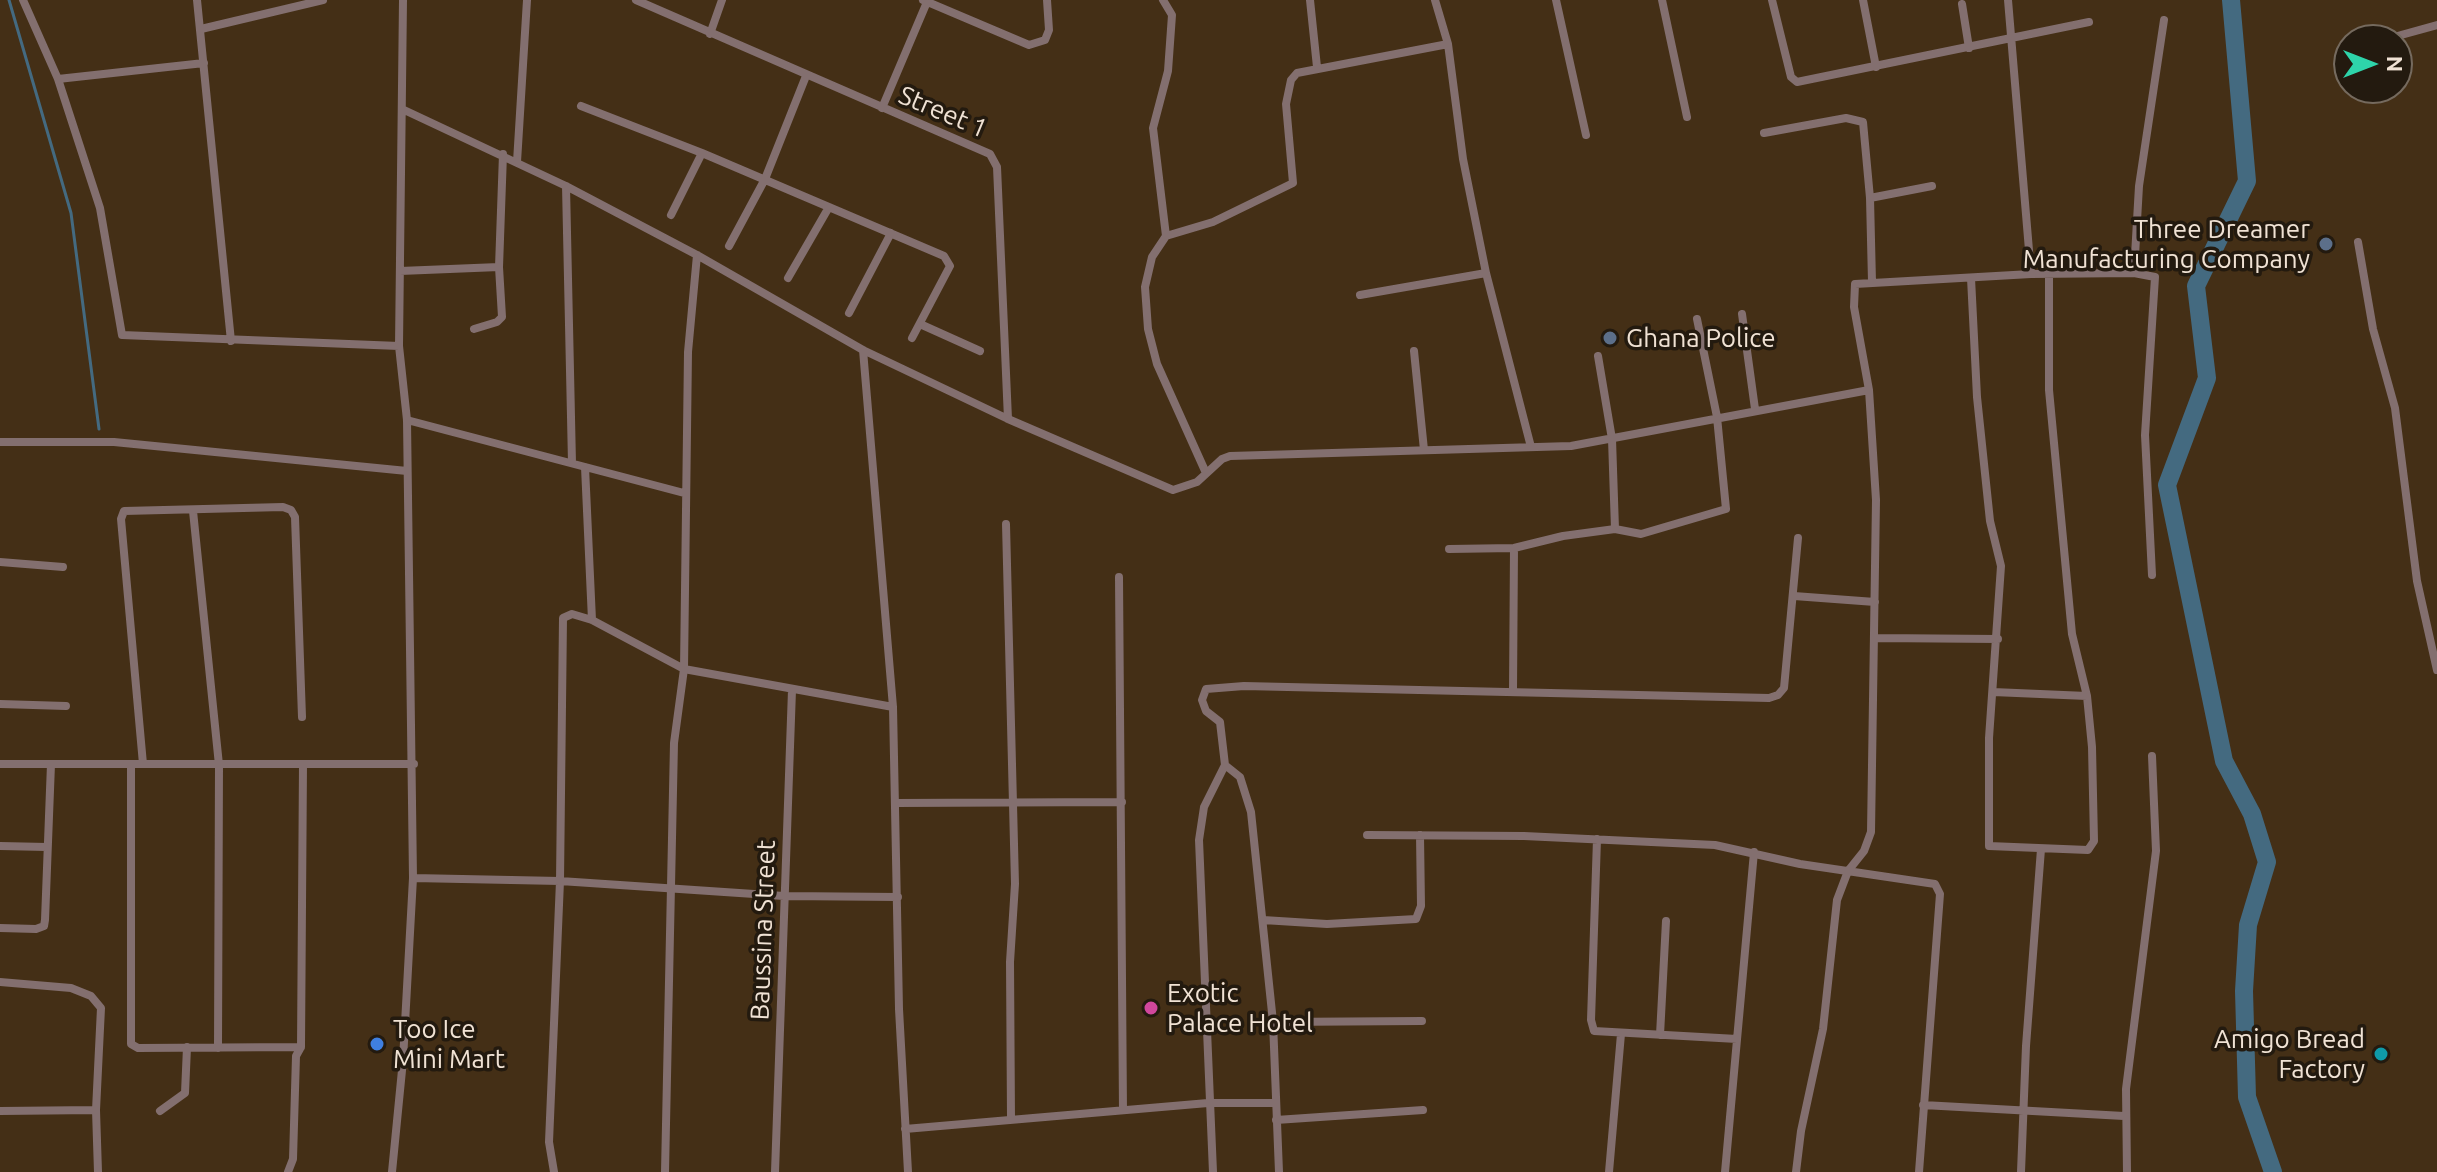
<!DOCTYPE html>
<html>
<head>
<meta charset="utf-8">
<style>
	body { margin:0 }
	#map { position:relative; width:2437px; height:1172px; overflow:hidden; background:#442f16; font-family:Ubuntu,sans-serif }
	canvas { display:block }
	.north { position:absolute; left:2333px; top:24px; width:80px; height:80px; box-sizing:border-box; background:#231a0f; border:2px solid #756a5e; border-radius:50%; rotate:90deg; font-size:22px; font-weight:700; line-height:32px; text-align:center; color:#f0e2d4 }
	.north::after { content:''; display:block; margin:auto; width:28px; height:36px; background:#2ed4aa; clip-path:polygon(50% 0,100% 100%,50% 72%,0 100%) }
</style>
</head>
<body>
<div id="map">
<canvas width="2437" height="1172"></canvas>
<div class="north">N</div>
</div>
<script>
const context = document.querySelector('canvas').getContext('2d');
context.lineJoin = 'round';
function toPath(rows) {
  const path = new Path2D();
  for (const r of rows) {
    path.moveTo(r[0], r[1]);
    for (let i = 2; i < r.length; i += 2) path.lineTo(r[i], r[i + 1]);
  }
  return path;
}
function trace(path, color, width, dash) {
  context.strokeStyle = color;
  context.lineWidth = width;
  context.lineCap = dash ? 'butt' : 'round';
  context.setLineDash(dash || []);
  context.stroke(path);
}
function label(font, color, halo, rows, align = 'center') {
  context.font = font + ' Ubuntu,sans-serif';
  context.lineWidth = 7;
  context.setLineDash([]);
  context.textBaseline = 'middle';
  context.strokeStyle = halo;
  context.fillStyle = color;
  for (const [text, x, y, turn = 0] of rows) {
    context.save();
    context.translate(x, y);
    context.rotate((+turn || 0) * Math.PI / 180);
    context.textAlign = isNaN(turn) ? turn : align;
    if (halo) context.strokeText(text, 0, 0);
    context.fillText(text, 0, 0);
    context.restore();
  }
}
trace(toPath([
	[9,0,71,213,99,429]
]), '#446a80', 3);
trace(toPath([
	[2231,0,2247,181,2196,286,2207,378,2167,485,2224,761,2252,814,2267,862,2248,925,2244,991,2247,1097,2273,1172]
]), '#446a80', 18);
trace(toPath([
	[23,0,58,79,100,208,122,335,399,346],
	[197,0,231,341],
	[636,0,990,154,997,167,1008,419],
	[923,0,1029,45,1045,40,1049,30,1047,0],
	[1163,0,1172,15,1168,71,1153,128,1166,236,1152,257,1145,287,1148,329,1157,364,1206,473],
	[1310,0,1317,67],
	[1435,0,1448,44,1463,159,1486,273,1531,447],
	[1556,0,1586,135],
	[1662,0,1687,117],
	[1772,0,1791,77,1797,82,2089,22],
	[1863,0,1876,67],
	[2008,0,2031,274],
	[1962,4,1969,48],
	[201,29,323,0],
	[710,34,722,0],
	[2383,40,2437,25],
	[58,79,204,63],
	[581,106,702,153,944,256,950,266,912,338],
	[882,108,927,2],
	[402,109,566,186,697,255,863,350,1008,419,1173,490,1197,482,1222,459,1230,456,1571,446,1869,390],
	[1764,133,1846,118,1863,122,1870,198,1872,282],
	[517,162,527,0],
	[566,186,572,463],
	[1870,198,1932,186],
	[671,215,702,153],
	[1166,236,1213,222,1293,183,1286,104,1291,80,1297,73,1448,44],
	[2358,242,2373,329,2395,408,2417,581,2437,670],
	[729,246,765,179,806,76],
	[499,267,503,154],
	[400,271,499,267,502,317,497,322,474,329],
	[2134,273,2139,186,2164,20],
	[788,278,829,207],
	[1971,278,1977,397,1990,521,2001,566,1989,738,1989,846,2088,850,2094,841,2092,747,2087,696,2072,634,2049,390,2049,274],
	[1360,295,1486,273],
	[849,313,891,233],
	[1742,314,1755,409],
	[920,324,980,351],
	[863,350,893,707,899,1009,908,1172],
	[1414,351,1424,450],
	[1598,356,1612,439,1615,529],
	[407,420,684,493],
	[0,442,114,442,407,471],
	[585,467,592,620],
	[193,511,219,765,218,1048],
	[1006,524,1015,884,1010,962,1011,1119],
	[1449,549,1514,548,1563,536,1615,529,1641,534,1726,509,1717,417,1697,319],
	[0,562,63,567],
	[1119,577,1123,1110],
	[1794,596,1875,602],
	[1875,638,1998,639],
	[1513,691,1514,548],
	[1993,692,2087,696],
	[0,704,66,706],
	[0,764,414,764],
	[131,764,131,1044,138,1048,301,1047],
	[143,764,121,519,124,511,283,507,291,510,295,517,302,717],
	[896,803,1122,802],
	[1367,835,1524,836,1715,845,1800,864,1935,884,1940,894,1919,1172],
	[1597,839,1591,1020,1594,1031,1737,1039],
	[0,846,47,847],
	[413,878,560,881,784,896,898,897],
	[1263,920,1327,924,1416,919,1421,906,1420,835],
	[0,928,36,929,44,926,45,920,51,764],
	[0,982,71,988,91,996,101,1008,96,1110,98,1172],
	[1273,1022,1422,1021],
	[1660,1035,1666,921],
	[1923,1105,2124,1116],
	[0,1111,96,1110],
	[160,1111,185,1093,187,1047],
	[1276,1120,1423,1110],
	[905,1129,1208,1103,1273,1103],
	[288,1172,293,1159,296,1056,301,1047,303,764],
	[392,1172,403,1060,413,878,407,420,399,346,403,0],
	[554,1172,549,1142,560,881,563,618,572,614,592,620,684,669,893,707],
	[665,1172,674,743,684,669,688,352,697,255],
	[775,1172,792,690],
	[1213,1172,1199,840,1204,807,1225,765],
	[1279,1172,1273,1022,1251,812,1240,777,1225,765,1220,722,1206,711,1202,700,1206,689,1244,686,1769,698,1778,695,1784,688,1798,538],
	[1609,1172,1621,1034],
	[1725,1172,1754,852],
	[1796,1172,1801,1131,1823,1029,1837,900,1848,871,1864,851,1871,832,1876,500,1869,390,1854,307,1855,284,2031,274,2134,273,2155,277,2145,435,2152,575],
	[2021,1172,2026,1046,2041,849],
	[2127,1172,2126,1089,2156,851,2152,756]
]), '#836f6f', 8);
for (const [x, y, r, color] of [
	[2326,244,8,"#5c6f8a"],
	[1610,338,8,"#5c6f8a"],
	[1151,1008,8,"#d1479c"],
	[377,1044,8,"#3f7fe0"],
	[2381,1054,8,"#0f9aa8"]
]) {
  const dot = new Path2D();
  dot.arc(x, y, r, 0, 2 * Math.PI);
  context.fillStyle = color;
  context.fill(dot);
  trace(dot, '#231a0f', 3);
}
label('26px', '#f0e2d4', '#231a0f', [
	["Street 1",943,112,23],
	["Baussina Street",763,930,-88]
]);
label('26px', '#f0e2d4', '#231a0f', [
	["Three Dreamer",2310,229,"right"],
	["Manufacturing Company",2310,259,"right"],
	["Ghana Police",1626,338],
	["Exotic",1167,993],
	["Palace Hotel",1167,1023],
	["Too Ice",393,1029],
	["Mini Mart",393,1059],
	["Amigo Bread",2365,1039,"right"],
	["Factory",2365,1069,"right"]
], 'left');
</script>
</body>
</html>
